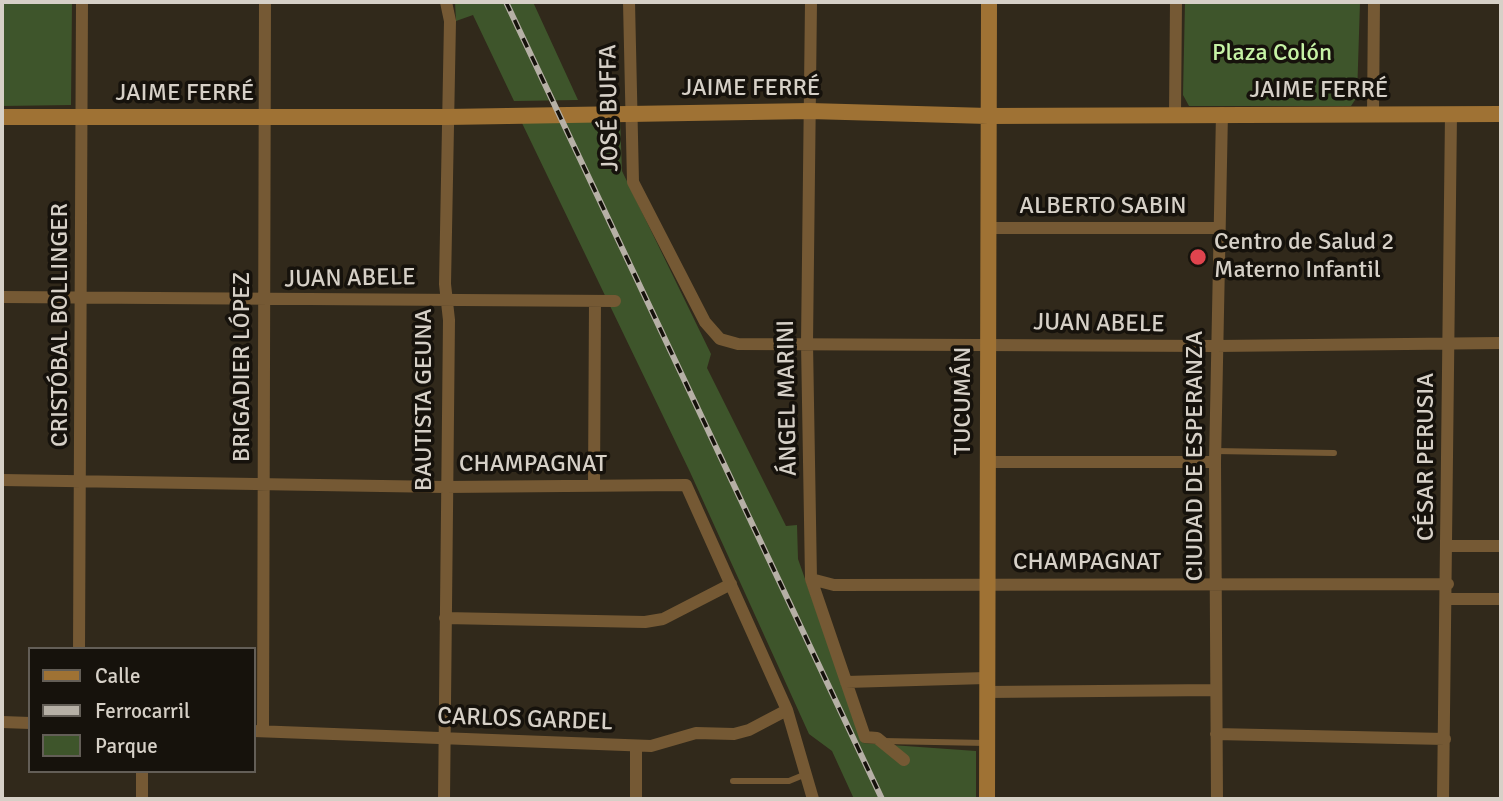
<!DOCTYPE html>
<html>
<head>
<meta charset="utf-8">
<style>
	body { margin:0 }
	#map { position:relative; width:1503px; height:801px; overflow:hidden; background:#31291b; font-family:Signika,sans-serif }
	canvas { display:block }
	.frame { position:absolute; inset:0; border:4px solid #d6d0c7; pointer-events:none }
	.legend { position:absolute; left:28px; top:647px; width:228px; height:126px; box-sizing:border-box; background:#16120c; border:2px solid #635e57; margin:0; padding:9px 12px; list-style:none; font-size:21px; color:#d6d0c7 }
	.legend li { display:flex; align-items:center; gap:14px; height:35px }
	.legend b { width:35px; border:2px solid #635e57 }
</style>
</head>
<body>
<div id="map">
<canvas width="1503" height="801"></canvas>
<div class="frame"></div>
<ul class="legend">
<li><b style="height:9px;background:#9f7234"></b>Calle</li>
<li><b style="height:9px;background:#b6b0a6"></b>Ferrocarril</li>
<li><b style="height:19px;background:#3e552b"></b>Parque</li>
</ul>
</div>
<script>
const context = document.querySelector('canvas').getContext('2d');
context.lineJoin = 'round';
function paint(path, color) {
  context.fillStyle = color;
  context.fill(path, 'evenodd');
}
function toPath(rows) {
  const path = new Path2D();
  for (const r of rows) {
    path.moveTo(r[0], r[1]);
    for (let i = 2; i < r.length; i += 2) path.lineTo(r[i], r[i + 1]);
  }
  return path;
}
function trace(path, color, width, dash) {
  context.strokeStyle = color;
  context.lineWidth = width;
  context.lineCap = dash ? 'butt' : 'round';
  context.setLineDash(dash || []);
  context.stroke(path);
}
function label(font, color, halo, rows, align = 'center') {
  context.font = font + ' Signika,sans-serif';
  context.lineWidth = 7;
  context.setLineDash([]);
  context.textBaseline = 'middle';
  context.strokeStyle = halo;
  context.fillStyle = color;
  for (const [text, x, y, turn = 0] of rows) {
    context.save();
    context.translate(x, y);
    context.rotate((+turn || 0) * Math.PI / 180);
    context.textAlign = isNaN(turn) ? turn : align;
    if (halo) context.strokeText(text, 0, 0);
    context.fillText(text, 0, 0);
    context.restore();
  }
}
paint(toPath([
	[2,2,72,2,71,105,2,106],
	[455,2,533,2,578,100,514,101,473,15,456,21],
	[1185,2,1360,2,1357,97,1351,106,1189,106,1183,95],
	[620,117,622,171,711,354,707,368,786,526,797,525,798,559,863,743,976,751,976,799,854,799,832,751,809,734,690,472,521,121]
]), '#3e552b');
trace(toPath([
	[1215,451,1334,453],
	[883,741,986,743],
	[733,781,789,781,806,774]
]), '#755934', 6);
trace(toPath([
	[629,2,633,182,705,322,720,339,738,344,1216,346,1501,343],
	[811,2,807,343,811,579,865,737,877,738,904,760],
	[1175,114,1176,2],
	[1373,114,1374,2],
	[987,228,1219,228],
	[2,297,615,301],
	[987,462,1215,462],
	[2,480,445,487,686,485,787,710,813,799],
	[594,485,595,301],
	[1448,546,1501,546],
	[811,579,834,585,1448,584],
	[1447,599,1501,599],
	[445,618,645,622,663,619,731,584],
	[79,649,82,2],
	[846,682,986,678],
	[986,692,1216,690],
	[2,722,30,723],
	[254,731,651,746,696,733,734,734,749,730,787,710],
	[263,731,265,2],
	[1216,734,1445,739],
	[142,799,142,771],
	[444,799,449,320,445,284,450,21,446,2],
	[636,799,636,746],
	[1217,799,1215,462,1222,113],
	[1443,799,1451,114]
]), '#755934', 12);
trace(toPath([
	[2,117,447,117,810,111,988,116,1501,114],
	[987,799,989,2]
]), '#9f7234', 16);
const rail = toPath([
	[506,2,882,799]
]);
trace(rail, '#b6b0a6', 6);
trace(rail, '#16120c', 3.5, [10]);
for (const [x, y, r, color] of [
	[1198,257,9,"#e0444e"]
]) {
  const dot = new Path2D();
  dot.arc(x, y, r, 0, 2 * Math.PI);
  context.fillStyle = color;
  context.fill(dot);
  trace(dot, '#16120c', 2.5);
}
label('24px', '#c6f3a5', '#16120c', [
	["Plaza Colón",1272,54]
]);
label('24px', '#d6d0c7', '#16120c', [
	["JAIME FERRÉ",751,89],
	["JAIME FERRÉ",1319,91],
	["JAIME FERRÉ",185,94],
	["JOSÉ BUFFA",610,108,-91],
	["ALBERTO SABIN",1103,207],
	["JUAN ABELE",350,279,-1],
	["JUAN ABELE",1099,324,1],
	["CRISTÓBAL BOLLINGER",61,325,-90],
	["BRIGADIER LÓPEZ",243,367,-90],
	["ÁNGEL MARINI",788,398,-91],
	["BAUTISTA GEUNA",425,400,-90],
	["TUCUMÁN",964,401,-90],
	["CIUDAD DE ESPERANZA",1196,456,-90],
	["CÉSAR PERUSIA",1427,457,-90],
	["CHAMPAGNAT",533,465],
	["CHAMPAGNAT",1087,563],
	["CARLOS GARDEL",525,720,2]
]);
label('24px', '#d6d0c7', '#16120c', [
	["Centro de Salud 2",1214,243],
	["Materno Infantil",1214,271]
], 'left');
</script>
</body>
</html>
